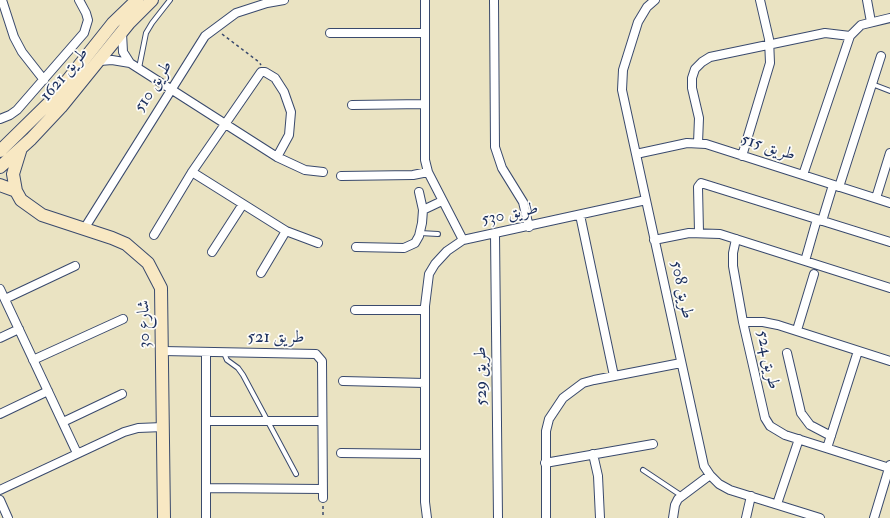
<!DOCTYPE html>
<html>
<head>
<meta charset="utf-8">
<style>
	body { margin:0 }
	canvas { display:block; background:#eae3c2 }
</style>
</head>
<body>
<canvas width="890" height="518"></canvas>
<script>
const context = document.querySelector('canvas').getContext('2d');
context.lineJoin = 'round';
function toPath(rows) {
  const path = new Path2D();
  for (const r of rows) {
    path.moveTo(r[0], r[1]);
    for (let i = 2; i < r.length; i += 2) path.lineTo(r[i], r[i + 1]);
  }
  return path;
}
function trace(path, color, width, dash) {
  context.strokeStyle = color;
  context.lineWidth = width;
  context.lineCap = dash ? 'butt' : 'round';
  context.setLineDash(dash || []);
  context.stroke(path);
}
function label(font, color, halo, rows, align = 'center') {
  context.font = font + ' "IM FELL Double Pica",Amiri,serif';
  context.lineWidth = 3.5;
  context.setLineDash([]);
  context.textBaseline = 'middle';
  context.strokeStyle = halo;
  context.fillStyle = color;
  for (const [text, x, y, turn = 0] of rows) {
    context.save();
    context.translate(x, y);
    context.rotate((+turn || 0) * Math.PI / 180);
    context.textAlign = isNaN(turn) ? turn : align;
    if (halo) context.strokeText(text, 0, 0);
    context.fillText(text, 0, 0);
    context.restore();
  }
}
const lane = toPath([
	[139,68,146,33,152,23,170,0],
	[872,84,890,91],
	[420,233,438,234],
	[224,353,227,360,238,368,243,375,296,474],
	[643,470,682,496]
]);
const street = toPath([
	[2,0,14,37,22,52,44,80],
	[425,0,425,160,428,172,463,240],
	[494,0,495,147,502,168,523,202,529,227],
	[655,0,647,7,638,22,623,70,622,90,704,466,710,475,719,484,730,490,820,518],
	[867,0,871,22],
	[122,33,123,52,130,63,277,157,305,170,323,172],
	[330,33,425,33],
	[100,61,112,60,130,63],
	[352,105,425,104],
	[0,119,10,115,17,110,84,33,88,20,86,13,79,0],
	[698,143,699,118,692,88,692,78,695,69,702,62,710,57,825,33,850,36],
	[636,154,687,143,706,144,890,203],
	[742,156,770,63,769,39,760,0],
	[192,172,286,231,318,243],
	[803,175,850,36,861,25,890,18],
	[341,176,413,175,428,172],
	[839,187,881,56],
	[876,198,890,153],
	[423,210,442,201],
	[580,215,614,376],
	[822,221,833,185],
	[84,229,205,36,236,13,267,3,284,0],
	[699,232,698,187,701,183,890,242],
	[495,234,498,518],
	[154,235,192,172,261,72,265,72,275,78,284,92,291,112,289,135,277,157],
	[736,239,733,253,733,266,743,322,765,418,770,426,785,435,889,468],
	[654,240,689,233,720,234,890,288],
	[356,247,404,248,415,243,419,236,422,223,423,210,419,192],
	[212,252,243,204],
	[805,261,817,219],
	[261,273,286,231],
	[0,289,77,453],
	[5,299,75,266],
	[355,310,425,310],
	[743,322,763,322,778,325,890,361],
	[797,330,814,274],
	[0,338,19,329],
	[163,351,316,354,322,361,323,498],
	[206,353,206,518],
	[787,353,801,413,810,425,831,436],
	[33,360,123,319],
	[343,381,425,383],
	[0,414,48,391],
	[206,421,322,421],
	[63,422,122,394],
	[827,448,858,351],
	[341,453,425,454],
	[593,454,598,476,600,518],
	[545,463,653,444],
	[206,488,322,489],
	[0,490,124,432,138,428,163,427],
	[0,500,8,518],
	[777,504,799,439],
	[427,518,425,502,425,306,429,274,435,264,447,251,463,240,646,200],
	[546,518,546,431,549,419,563,398,583,383,594,380,681,363],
	[673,518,675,505,678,499,710,475],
	[746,518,751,496],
	[874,518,890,465]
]);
const secondary = toPath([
	[21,148,13,174,16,191,21,200,42,215,112,238,126,244,148,263,161,288,164,518],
	[0,151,51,101,113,23,137,0],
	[0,167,31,139,61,107,129,23,152,0],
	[0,185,16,191]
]);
trace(lane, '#3a4a6d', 6);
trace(street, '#3a4a6d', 10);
trace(secondary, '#3a4a6d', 14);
trace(toPath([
	[222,34,259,62,261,65],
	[323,506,323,518]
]), '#3a4a6d', 1.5, [3, 3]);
trace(lane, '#fff', 4);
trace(street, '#fff', 8);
trace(secondary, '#f8e8c3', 12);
label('17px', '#1b2f5e', '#fdfcf7', [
	["طريق 1621",65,75,-50],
	["طريق 510",154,87,-58],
	["طريق 515",768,148,18],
	["طريق 530",510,215,-12],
	["طريق 508",681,290,78],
	["شارع 30",145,324,-91],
	["طريق 521",276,338],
	["طريق 524",767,360,78],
	["طريق 529",482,376,-91]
]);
</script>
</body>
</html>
